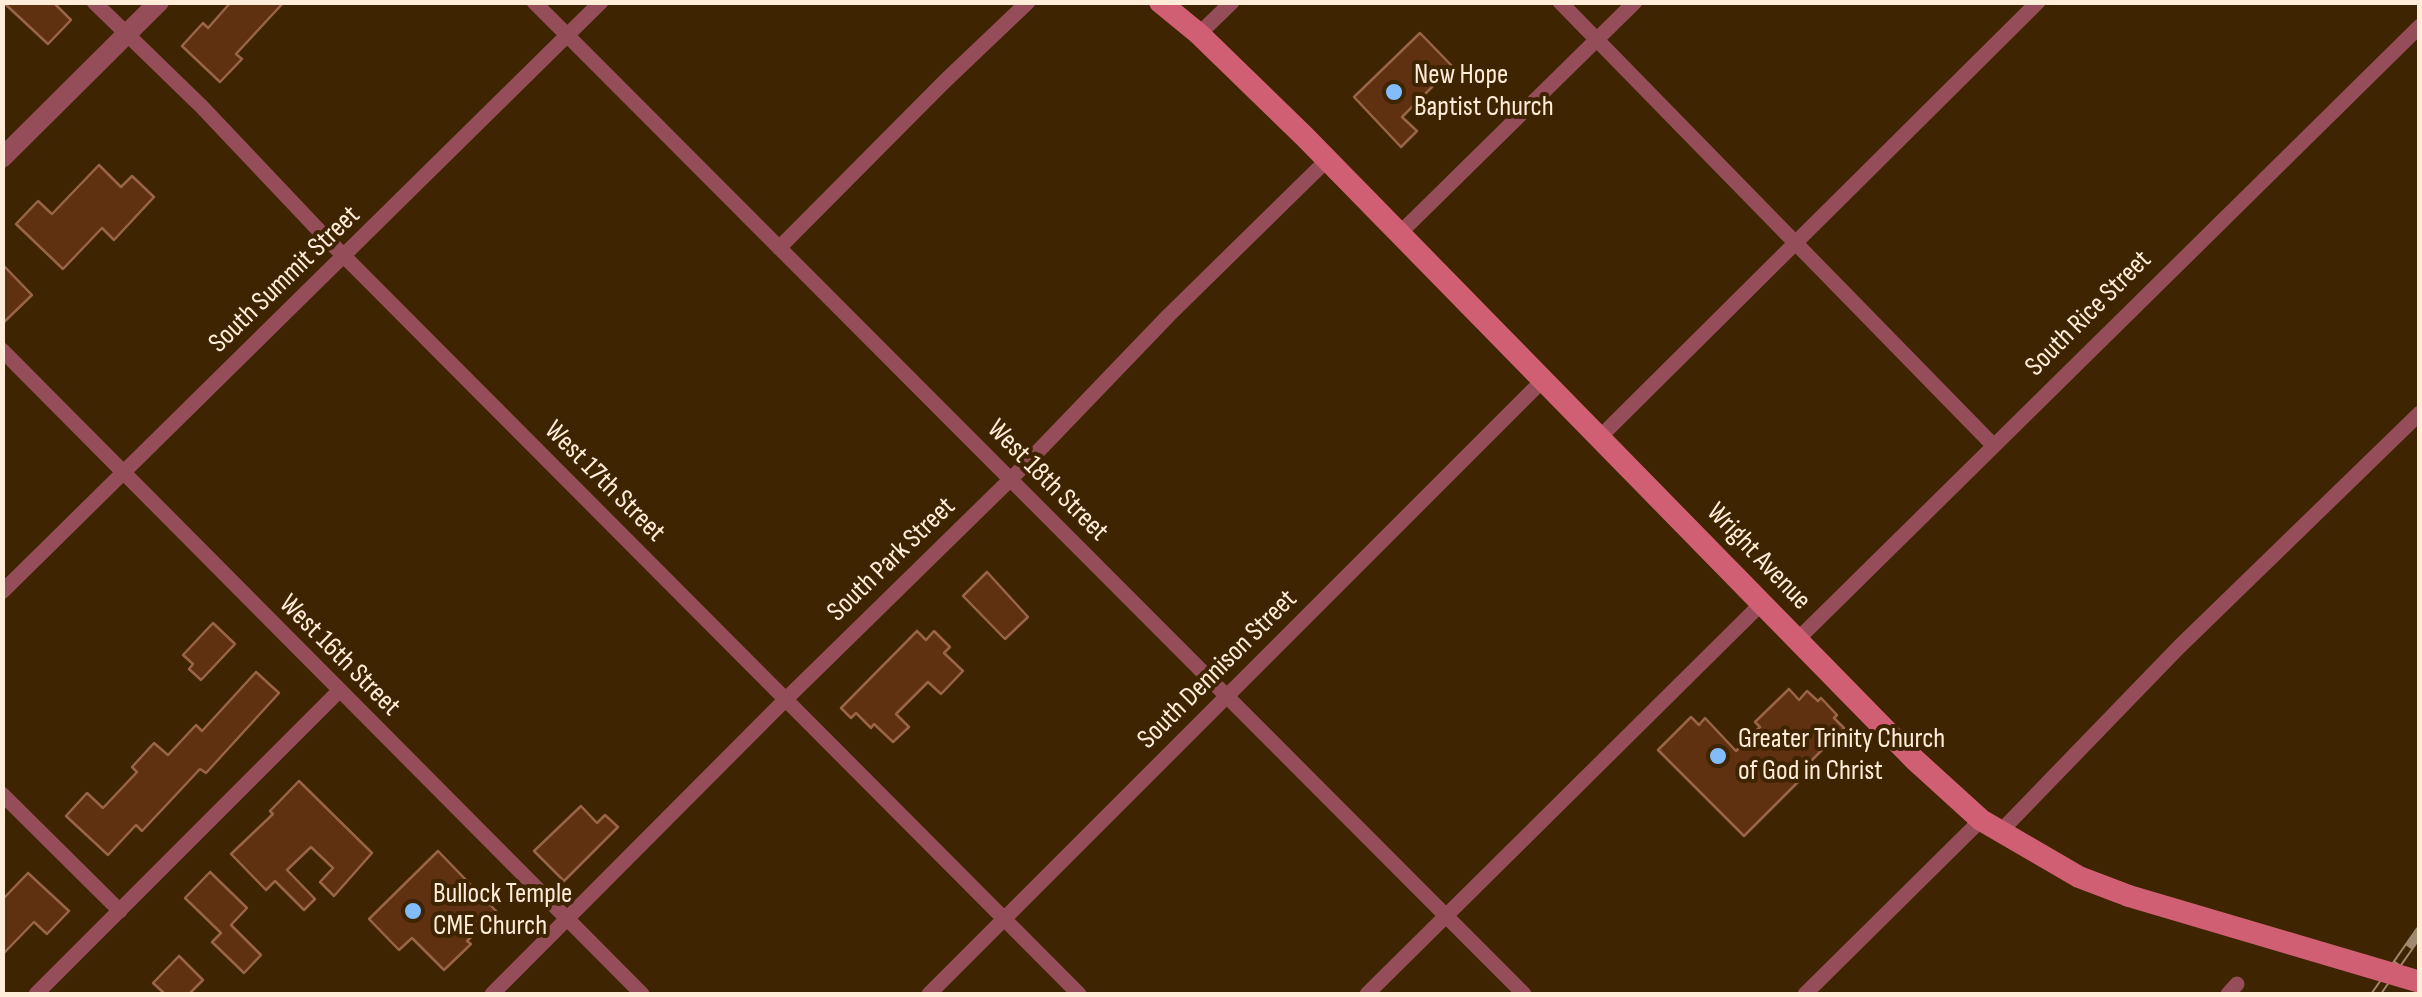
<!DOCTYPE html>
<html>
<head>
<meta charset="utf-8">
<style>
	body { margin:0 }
	#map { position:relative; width:2422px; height:997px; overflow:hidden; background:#3e2400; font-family:"Sofia Sans Condensed",sans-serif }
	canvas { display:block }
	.frame { position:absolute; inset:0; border:5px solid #ffedd9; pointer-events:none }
</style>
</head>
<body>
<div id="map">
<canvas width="2422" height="997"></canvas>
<div class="frame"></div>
</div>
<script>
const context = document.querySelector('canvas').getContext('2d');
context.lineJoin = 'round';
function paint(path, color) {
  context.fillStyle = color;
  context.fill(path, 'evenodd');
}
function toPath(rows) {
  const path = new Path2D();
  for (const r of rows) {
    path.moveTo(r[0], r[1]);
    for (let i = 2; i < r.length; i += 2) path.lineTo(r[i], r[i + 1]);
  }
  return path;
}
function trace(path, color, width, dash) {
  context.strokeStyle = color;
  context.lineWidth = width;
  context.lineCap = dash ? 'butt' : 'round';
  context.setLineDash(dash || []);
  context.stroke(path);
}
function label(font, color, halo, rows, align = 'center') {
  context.font = font + ' "Sofia Sans Condensed",sans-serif';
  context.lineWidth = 8;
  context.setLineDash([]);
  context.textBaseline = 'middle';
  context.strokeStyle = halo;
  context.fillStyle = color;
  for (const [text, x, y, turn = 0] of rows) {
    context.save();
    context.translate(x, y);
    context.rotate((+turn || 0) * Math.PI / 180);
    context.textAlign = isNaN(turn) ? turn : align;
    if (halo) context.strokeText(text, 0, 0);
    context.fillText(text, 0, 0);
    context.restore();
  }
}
const building = toPath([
	[3,2,53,2,71,20,48,44,3,2],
	[231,2,284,2,236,54,242,59,220,82,182,46,203,23,208,28,231,2],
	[1420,33,1453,67,1449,71,1453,75,1443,86,1438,81,1402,117,1417,131,1401,147,1354,97,1420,33],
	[99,165,121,187,132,176,154,197,114,240,102,228,63,269,16,224,38,201,52,214,99,165],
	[2,264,32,295,2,324,2,264],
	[987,572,1028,617,1005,639,963,596,987,572],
	[213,623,235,644,201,680,189,669,193,664,183,655,213,623],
	[917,631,926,640,934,631,950,647,944,653,963,671,941,694,928,682,896,714,909,727,893,742,874,724,871,728,856,713,851,718,841,708,917,631],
	[256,672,279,693,206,773,200,769,142,831,136,825,108,855,66,816,87,793,103,808,137,772,132,767,154,743,168,755,196,725,202,731,256,672],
	[1789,689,1799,700,1807,691,1818,701,1821,698,1837,715,1834,718,1844,728,1795,777,1799,781,1744,836,1658,750,1691,717,1699,725,1705,718,1736,751,1760,727,1755,722,1789,689],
	[299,781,372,853,334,896,320,882,333,868,311,847,287,870,315,899,304,910,275,881,266,890,231,854,273,814,270,811,299,781],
	[581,806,597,823,605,815,618,827,564,881,534,851,581,806],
	[438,851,497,912,467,941,471,944,444,970,412,938,399,950,369,919,438,851],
	[210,872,247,908,231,925,261,955,244,973,212,942,221,933,185,898,210,872],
	[28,873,69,911,47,934,34,922,2,955,2,900,28,873],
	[179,956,203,980,189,994,165,994,153,983,179,956]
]);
paint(building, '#603111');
trace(building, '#996546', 2.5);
trace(toPath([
	[94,2,202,107,327,239,1079,994],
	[534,2,1524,994],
	[1560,2,1993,445],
	[1199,34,1232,2],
	[1399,234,1635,2],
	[779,248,946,80,1028,2],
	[2,350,642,994],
	[1599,438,2038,2],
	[2,592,601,2],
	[1796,641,2420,26],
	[2,794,120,911],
	[2000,832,2179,647,2420,413],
	[36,994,339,691],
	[492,994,785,700,1023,467,1169,315,1326,161],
	[929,994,1543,380],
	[1367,994,1762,603],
	[1805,994,1981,820],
	[2228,994,2237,984]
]), '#954e59', 15);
trace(toPath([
	[2,158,159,2]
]), '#954e59', 20);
trace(toPath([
	[1160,2,1199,34,1305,137,1915,760,1981,820,2079,877,2129,896]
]), '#d05f73', 22);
const rail = toPath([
	[2376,994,2420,931]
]);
trace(rail, '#a08a6e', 10);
trace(rail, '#3e2400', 6, [19]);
trace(toPath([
	[2129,896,2420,982]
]), '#d05f73', 22);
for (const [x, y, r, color] of [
	[1394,92,10,"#83bcfb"],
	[1718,756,10,"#83bcfb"],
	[413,911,10,"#83bcfb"]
]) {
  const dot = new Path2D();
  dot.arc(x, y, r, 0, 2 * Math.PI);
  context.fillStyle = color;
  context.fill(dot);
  trace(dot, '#3e2400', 4);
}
label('28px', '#ffedd9', '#3e2400', [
	["New Hope",1414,76],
	["Baptist Church",1414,108],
	["Greater Trinity Church",1738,740],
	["of God in Christ",1738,772],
	["Bullock Temple",433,895],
	["CME Church",433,927]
], 'left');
label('28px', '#ffedd9', '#3e2400', [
	["South Summit Street",285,280,-44],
	["South Rice Street",2089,314,-45],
	["West 18th Street",1047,481,45],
	["West 17th Street",604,482,45],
	["Wright Avenue",1758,557,46],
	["South Park Street",892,560,-44],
	["West 16th Street",339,656,45],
	["South Dennison Street",1218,670,-45]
]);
</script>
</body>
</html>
